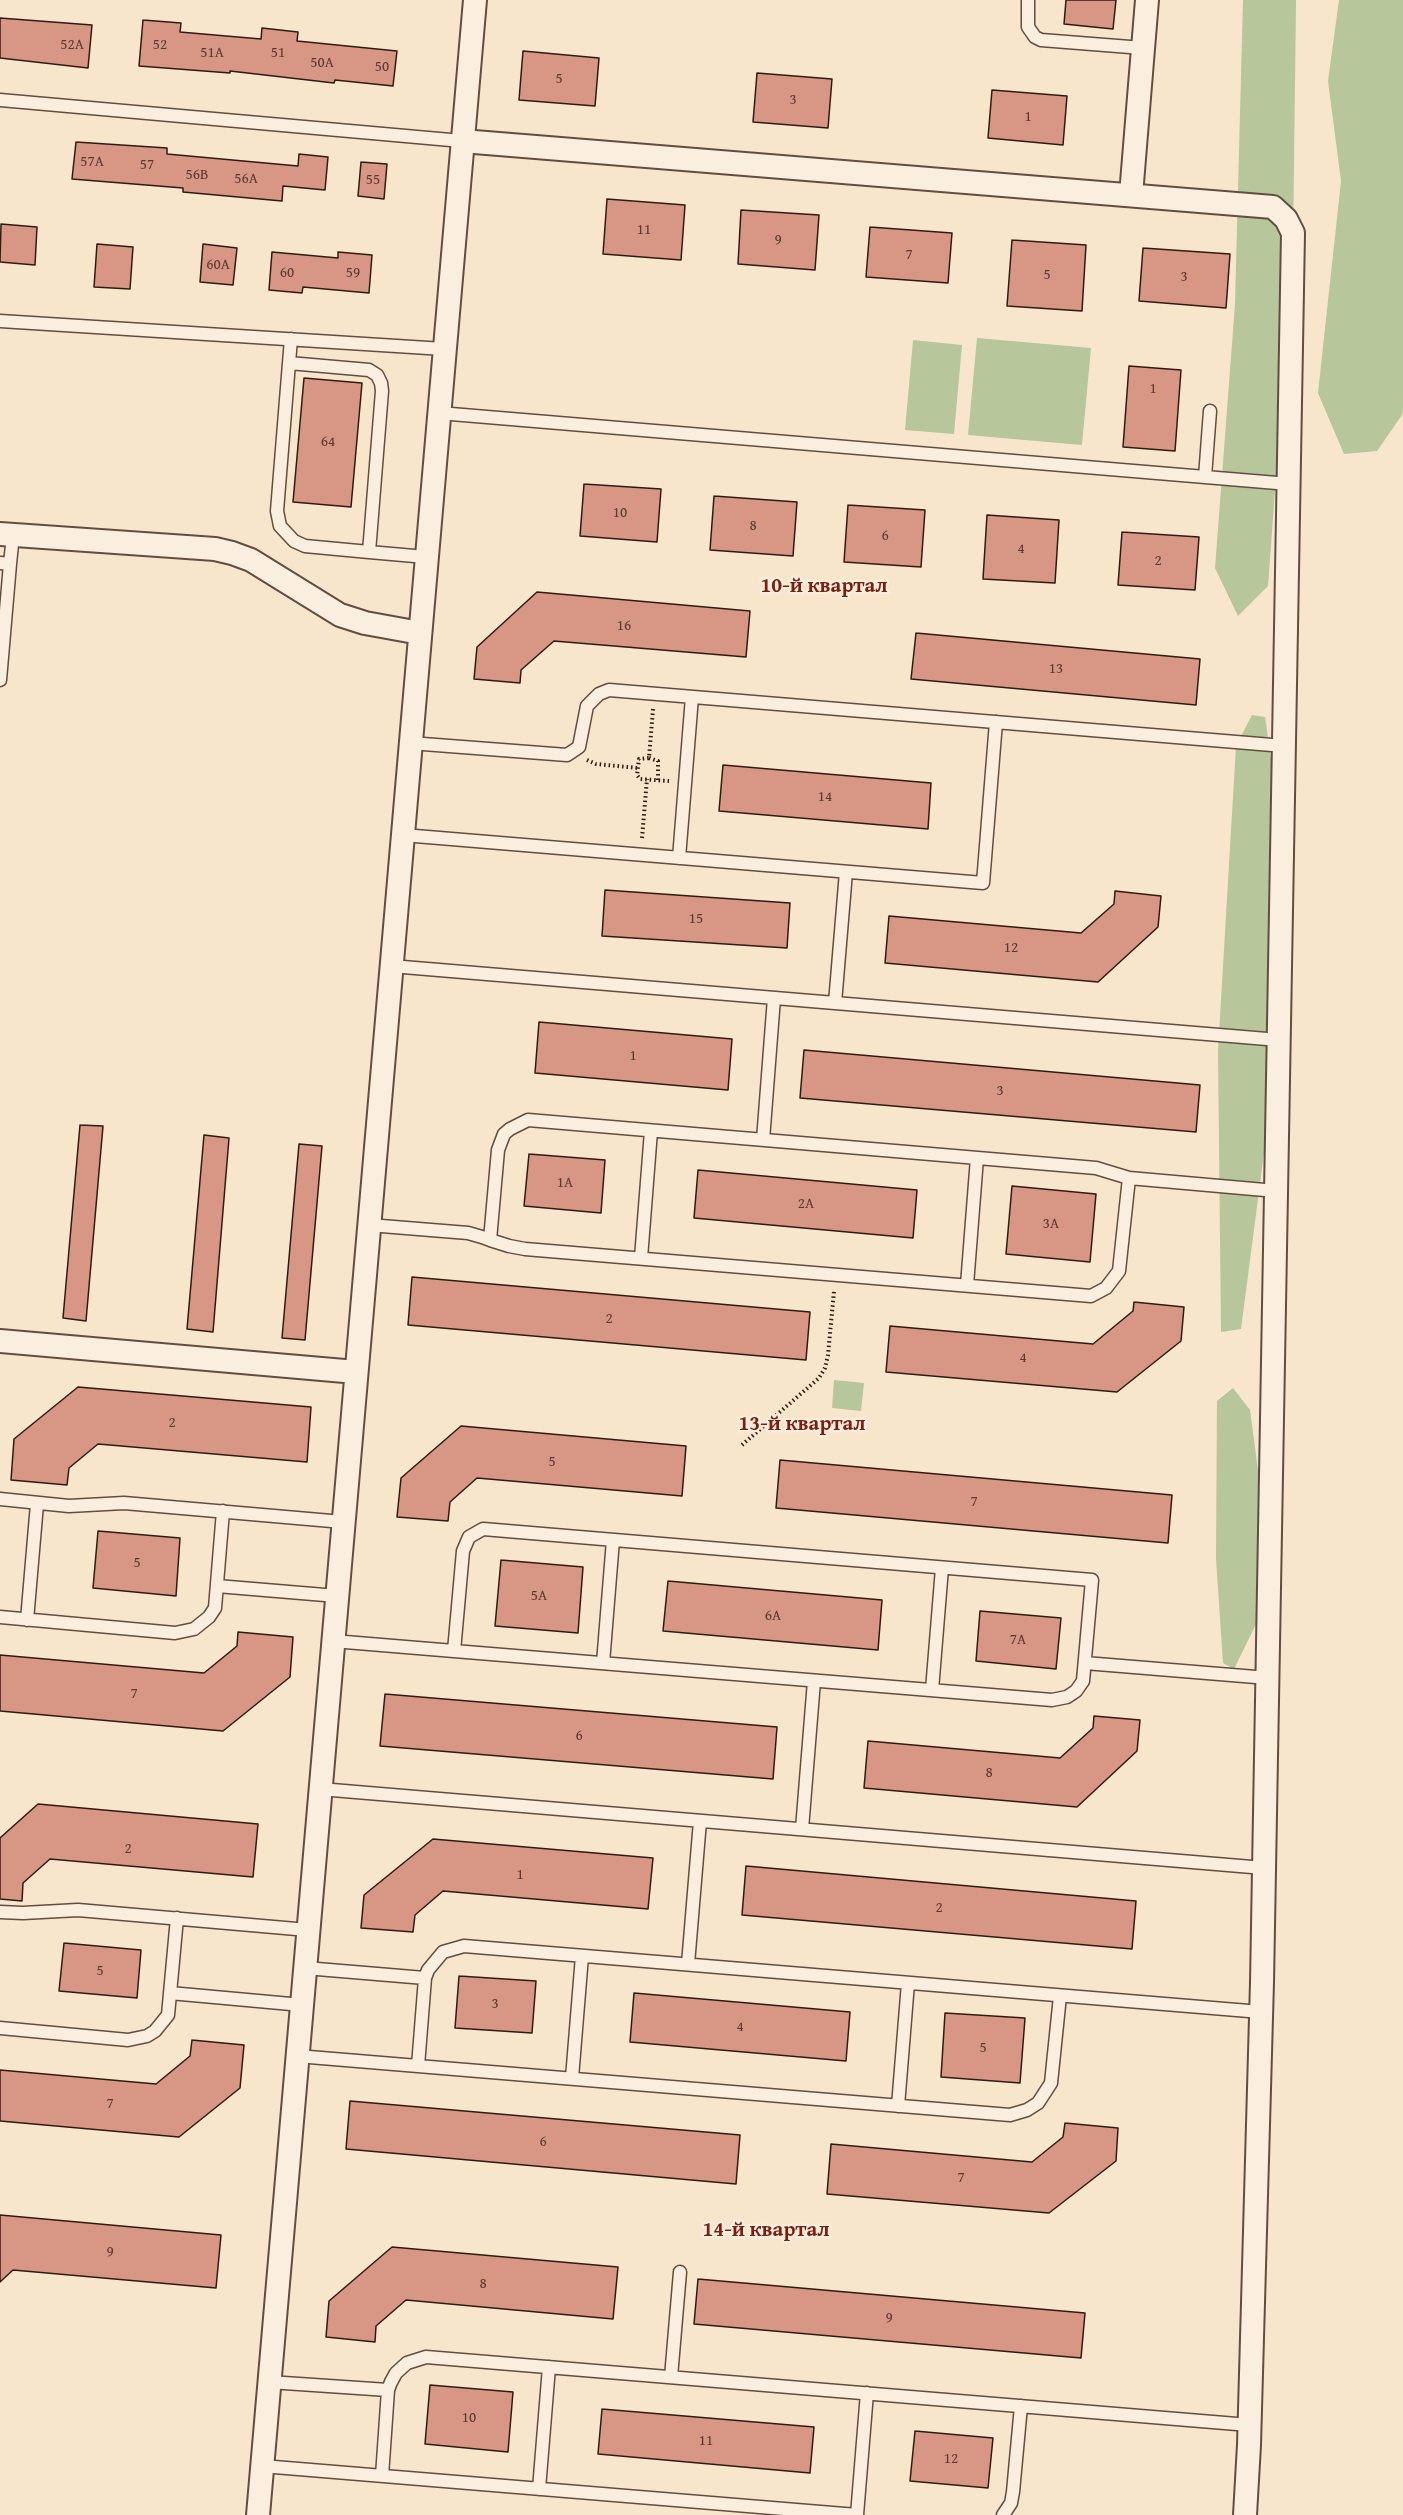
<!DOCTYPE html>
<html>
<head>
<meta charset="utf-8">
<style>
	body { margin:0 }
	canvas { display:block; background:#f7e5cc }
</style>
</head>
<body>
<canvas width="1403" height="2515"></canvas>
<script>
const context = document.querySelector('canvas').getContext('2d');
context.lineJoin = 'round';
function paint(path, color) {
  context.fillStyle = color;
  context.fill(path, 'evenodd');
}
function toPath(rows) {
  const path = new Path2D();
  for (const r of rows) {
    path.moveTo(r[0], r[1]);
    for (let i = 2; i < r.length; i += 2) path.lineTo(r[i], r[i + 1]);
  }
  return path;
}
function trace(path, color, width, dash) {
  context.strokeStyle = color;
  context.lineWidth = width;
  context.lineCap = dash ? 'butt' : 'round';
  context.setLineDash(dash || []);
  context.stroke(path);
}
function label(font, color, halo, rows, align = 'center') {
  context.font = font + ' "Gentium Book Plus",serif';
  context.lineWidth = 4.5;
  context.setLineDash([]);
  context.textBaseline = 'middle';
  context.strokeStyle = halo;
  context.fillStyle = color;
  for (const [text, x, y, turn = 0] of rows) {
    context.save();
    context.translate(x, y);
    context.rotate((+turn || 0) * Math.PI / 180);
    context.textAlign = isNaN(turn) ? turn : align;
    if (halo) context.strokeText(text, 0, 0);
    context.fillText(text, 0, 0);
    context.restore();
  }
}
paint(toPath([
	[1243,0,1296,0,1293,245,1268,586,1238,616,1215,568,1235,304],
	[1339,0,1403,0,1403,410,1402,415,1377,451,1344,454,1318,393,1341,181,1328,81],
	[977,338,1091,348,1082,445,968,435],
	[913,340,962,345,954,434,905,430],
	[1252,715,1265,717,1276,791,1264,1153,1241,1329,1221,1332,1218,1051,1236,746],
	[834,1380,864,1383,861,1411,832,1408],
	[1233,1388,1250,1410,1262,1500,1259,1618,1234,1669,1223,1663,1216,1559,1217,1401]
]), '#b8c69b');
const building = toPath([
	[1066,0,1116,0,1113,29,1064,24,1066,0],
	[0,18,92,25,88,68,0,58,0,18],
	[143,20,181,23,180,32,261,39,262,28,298,32,297,41,397,51,393,86,335,80,334,83,230,71,230,73,139,66,143,20],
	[523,51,599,58,595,106,519,100,523,51],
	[757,73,832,79,828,128,753,122,757,73],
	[992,90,1067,96,1063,145,988,138,992,90],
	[76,142,167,148,167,154,298,166,299,154,328,157,325,190,283,186,282,201,183,192,183,188,72,179,76,142],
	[361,162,387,164,384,199,358,196,361,162],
	[607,199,685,205,681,260,603,254,607,199],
	[741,210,819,215,815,270,738,264,741,210],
	[1,224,37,227,35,265,0,262,1,224],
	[870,227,952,233,948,283,866,277,870,227],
	[1012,240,1086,245,1082,311,1007,306,1012,240],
	[97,244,133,247,130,289,94,287,97,244],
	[203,244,237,248,233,285,200,282,203,244],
	[1143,248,1230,254,1226,308,1139,301,1143,248],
	[272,252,338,258,338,252,372,255,369,293,303,287,302,293,269,290,272,252],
	[1129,366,1181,370,1175,451,1123,447,1129,366],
	[304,378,362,383,351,507,293,502,304,378],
	[584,484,661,489,657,542,580,536,584,484],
	[714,496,797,502,793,556,710,550,714,496],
	[848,505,925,510,921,567,844,562,848,505],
	[987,515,1059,520,1055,583,983,579,987,515],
	[1122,532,1199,537,1195,590,1118,585,1122,532],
	[537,592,750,611,746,657,554,641,521,670,520,683,474,679,477,647,537,592],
	[916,633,1200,659,1196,705,911,679,916,633],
	[723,765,931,783,928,829,719,811,723,765],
	[605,890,790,903,787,948,602,936,605,890],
	[1115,891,1161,896,1158,927,1098,982,885,963,889,916,1081,933,1114,904,1115,891],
	[539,1022,732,1039,728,1090,535,1073,539,1022],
	[804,1050,1200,1085,1196,1132,800,1098,804,1050],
	[80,1125,103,1126,86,1321,63,1318,80,1125],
	[204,1135,229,1138,213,1332,187,1329,204,1135],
	[299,1144,322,1146,305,1340,282,1338,299,1144],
	[529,1154,605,1160,601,1213,524,1206,529,1154],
	[698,1170,917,1190,913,1238,694,1218,698,1170],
	[1012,1186,1096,1194,1090,1262,1006,1254,1012,1186],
	[412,1277,810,1312,806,1360,408,1325,412,1277],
	[1134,1302,1184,1307,1181,1341,1117,1392,886,1372,890,1326,1093,1344,1133,1311,1134,1302],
	[78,1387,311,1407,307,1462,98,1444,69,1468,67,1485,11,1480,14,1439,78,1387],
	[461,1426,686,1446,682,1496,477,1478,450,1502,448,1521,397,1517,401,1478,461,1426],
	[780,1460,1172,1495,1168,1543,776,1508,780,1460],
	[98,1531,180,1538,176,1596,93,1588,98,1531],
	[501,1560,583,1567,578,1633,495,1626,501,1560],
	[668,1581,882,1600,878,1650,663,1631,668,1581],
	[980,1611,1061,1618,1056,1669,976,1661,980,1611],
	[238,1632,293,1637,290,1677,223,1731,0,1711,0,1655,204,1673,237,1646,238,1632],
	[385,1694,777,1727,773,1779,380,1746,385,1694],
	[1094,1716,1140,1720,1137,1751,1077,1807,864,1788,868,1741,1060,1758,1093,1728,1094,1716],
	[38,1804,258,1824,253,1877,50,1859,23,1883,22,1901,0,1899,0,1838,38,1804],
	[433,1839,653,1858,648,1909,443,1891,415,1915,413,1932,361,1928,364,1895,433,1839],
	[746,1866,1136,1901,1132,1949,742,1915,746,1866],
	[64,1943,141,1950,137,1998,59,1991,64,1943],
	[459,1976,536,1981,532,2033,455,2028,459,1976],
	[634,1993,850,2012,846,2061,630,2042,634,1993],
	[945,2013,1025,2018,1020,2083,941,2077,945,2013],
	[192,2040,244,2045,240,2088,179,2137,0,2121,0,2070,156,2084,190,2056,192,2040],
	[350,2101,740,2135,736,2184,346,2149,350,2101],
	[1065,2123,1118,2128,1116,2161,1049,2213,827,2194,831,2144,1032,2162,1063,2137,1065,2123],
	[0,2215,221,2235,216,2288,13,2270,0,2282,0,2215],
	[392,2247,618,2267,613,2319,406,2300,376,2326,375,2342,326,2337,329,2301,392,2247],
	[698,2279,1085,2313,1081,2358,694,2324,698,2279],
	[430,2385,513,2392,508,2452,425,2444,430,2385],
	[602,2409,814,2427,810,2473,598,2454,602,2409],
	[915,2431,993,2438,988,2488,910,2481,915,2431]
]);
paint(building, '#d79784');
trace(building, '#301b13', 1.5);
const lane = toPath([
	[1028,0,1028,27,1035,37,1041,40,1143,48],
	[0,100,462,141],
	[0,321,444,349],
	[289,363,291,339],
	[439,413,1289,484],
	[1205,477,1210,411],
	[369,552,305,546,294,541,280,526,277,511,289,363,369,370,377,375,381,383,382,391,369,552,426,557],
	[0,563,10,564,0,680],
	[10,564,13,535],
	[410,743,567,755,579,747,587,706,599,694,609,690,1284,746],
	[403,835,983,883,996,722],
	[679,858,692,697],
	[391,966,1279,1040],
	[835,1003,846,872],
	[763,1140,774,998],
	[1129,1178,1276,1191],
	[369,1225,468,1233,482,1237,490,1240,509,1246,525,1249,1091,1296,1106,1288,1119,1271,1129,1178,1096,1168,528,1120,510,1129,504,1134,498,1150,490,1240],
	[641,1258,651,1131],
	[967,1285,977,1158],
	[0,1499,69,1506,124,1503,343,1522],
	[217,1586,337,1596],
	[0,1617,175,1633,194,1629,209,1617,215,1608,223,1511],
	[27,1620,37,1504],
	[333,1641,454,1651,1052,1700,1067,1697,1076,1691,1083,1681,1092,1580,483,1529,469,1537,463,1551,454,1651],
	[603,1663,613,1540],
	[1085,1663,1268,1678],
	[932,1690,942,1568],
	[320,1789,1264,1868],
	[802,1829,814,1681],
	[0,1912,23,1913,78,1910,308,1930],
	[688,1964,700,1821],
	[305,1968,425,1978],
	[170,1993,302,2005],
	[0,2028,128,2040,147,2036,155,2031,168,2015,177,1918],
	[297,2056,1010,2115,1027,2110,1038,2103,1051,2083,1060,1996],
	[418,2066,425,1978,428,1970,443,1952,464,1946,1261,2012],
	[572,2078,582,1956],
	[898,2106,908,1983],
	[671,2377,680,2272],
	[269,2382,388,2390],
	[262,2466,857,2515],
	[382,2476,388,2390,391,2382,396,2373,407,2363,426,2357,1249,2425],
	[539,2489,549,2367],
	[857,2515,867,2393],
	[1003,2515,1011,2503,1013,2492,1021,2406]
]);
const street = toPath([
	[462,141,1273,207,1286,219,1293,233,1262,1982,1249,2445,1245,2515],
	[1131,195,1147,0],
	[0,534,215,549,232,553,251,560,340,615,365,623,420,633],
	[0,1341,356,1372],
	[258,2515,475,0]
]);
trace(lane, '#624e41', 15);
trace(street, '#624e41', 26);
trace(toPath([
	[653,709,649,758,639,759,637,775,640,779,669,781],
	[649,758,658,761,658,780],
	[587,760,596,764,638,768],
	[642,838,647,779],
	[742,1445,819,1378,825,1368,828,1355,834,1291]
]), '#301b13', 4, [1.5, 3]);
trace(lane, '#faeede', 12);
trace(street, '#faeede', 22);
label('15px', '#5a3a2f', null, [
	["52А",72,45],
	["52",160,45],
	["51А",212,53],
	["51",278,53],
	["50А",322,63],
	["50",382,67],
	["5",559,79],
	["3",793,100],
	["1",1028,117],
	["57А",92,162],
	["57",147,165],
	["56В",197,175],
	["56А",246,179],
	["55",373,180],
	["11",644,230],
	["9",778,240],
	["7",909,255],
	["60А",218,265],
	["60",287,273],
	["59",353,273],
	["5",1047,275],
	["3",1184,277],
	["1",1153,389],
	["64",328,442],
	["10",620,513],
	["8",753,526],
	["6",885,536],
	["4",1021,549],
	["2",1158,561],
	["16",624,626],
	["13",1056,669],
	["14",825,797],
	["15",696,919],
	["12",1011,948],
	["1",633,1056],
	["3",1000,1091],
	["1А",565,1183],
	["2А",806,1204],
	["3А",1051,1224],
	["2",609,1319],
	["4",1023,1358],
	["2",172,1423],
	["5",552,1462],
	["7",974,1502],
	["5",137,1563],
	["5А",539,1596],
	["6А",773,1616],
	["7А",1018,1640],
	["7",134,1694],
	["6",579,1736],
	["8",989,1773],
	["2",128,1849],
	["1",520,1875],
	["2",939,1908],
	["5",100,1971],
	["3",495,2004],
	["4",740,2027],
	["5",983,2048],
	["7",110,2104],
	["6",543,2142],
	["7",961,2178],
	["9",110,2252],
	["8",483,2284],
	["9",889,2318],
	["10",469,2418],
	["11",706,2441],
	["12",951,2459]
]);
label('bold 21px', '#7a1f14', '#faeede', [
	["10-й квартал",824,587],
	["13-й квартал",802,1425],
	["14-й квартал",766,2231]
]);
</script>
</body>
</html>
